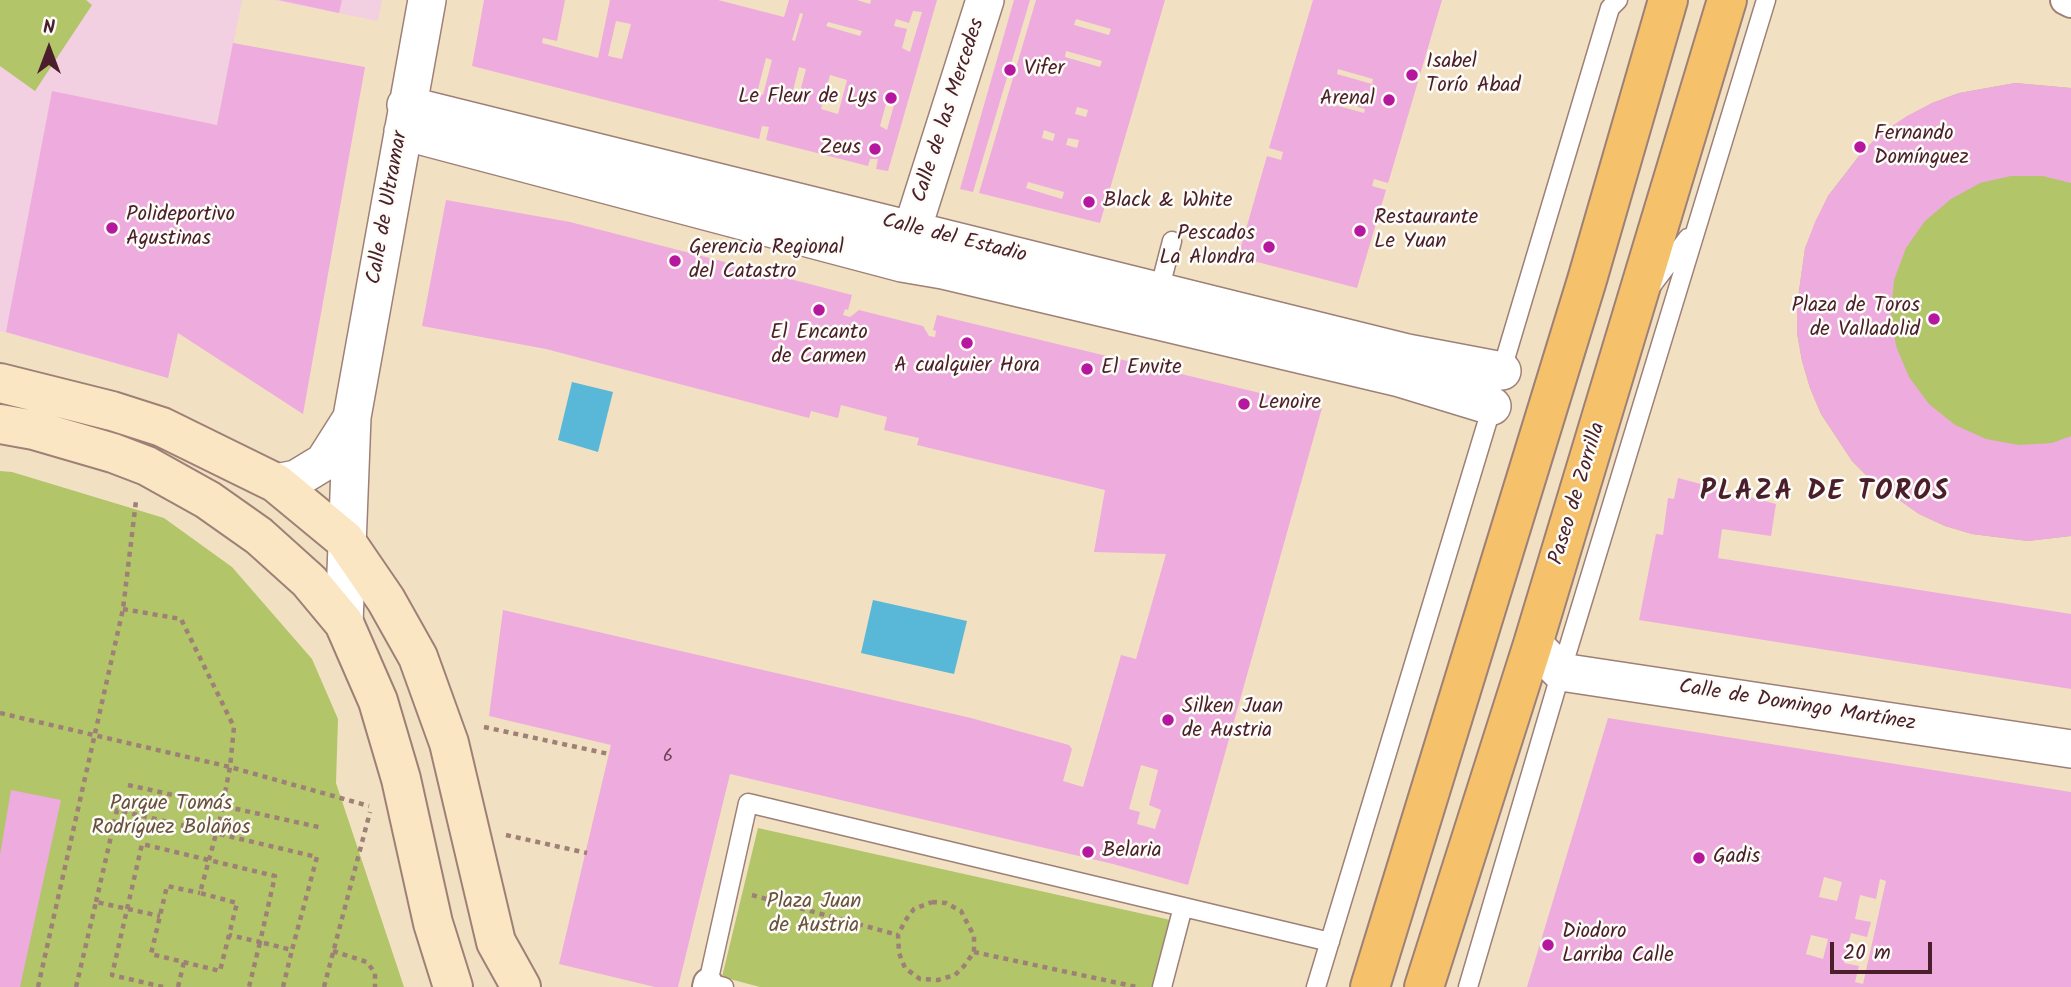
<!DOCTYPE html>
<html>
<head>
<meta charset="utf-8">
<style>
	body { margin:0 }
	#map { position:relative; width:2071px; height:987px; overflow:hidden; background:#f2e0c3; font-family:Kalam,sans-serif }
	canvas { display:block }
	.north { position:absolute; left:14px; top:14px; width:70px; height:70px; -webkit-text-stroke:5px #fdfcf7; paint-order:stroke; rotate:0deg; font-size:19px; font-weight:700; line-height:28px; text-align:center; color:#4a1f2b }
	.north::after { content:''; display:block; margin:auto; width:24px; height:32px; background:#4a1f2b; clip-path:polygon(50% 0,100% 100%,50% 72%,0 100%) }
	.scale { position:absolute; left:1830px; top:942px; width:102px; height:32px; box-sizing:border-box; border:4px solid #4a1f2b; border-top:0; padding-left:9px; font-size:21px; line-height:24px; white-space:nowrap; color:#4a1f2b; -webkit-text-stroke:5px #fdfcf7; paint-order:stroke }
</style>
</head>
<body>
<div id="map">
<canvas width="2071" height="987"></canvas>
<div class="north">N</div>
<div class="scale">20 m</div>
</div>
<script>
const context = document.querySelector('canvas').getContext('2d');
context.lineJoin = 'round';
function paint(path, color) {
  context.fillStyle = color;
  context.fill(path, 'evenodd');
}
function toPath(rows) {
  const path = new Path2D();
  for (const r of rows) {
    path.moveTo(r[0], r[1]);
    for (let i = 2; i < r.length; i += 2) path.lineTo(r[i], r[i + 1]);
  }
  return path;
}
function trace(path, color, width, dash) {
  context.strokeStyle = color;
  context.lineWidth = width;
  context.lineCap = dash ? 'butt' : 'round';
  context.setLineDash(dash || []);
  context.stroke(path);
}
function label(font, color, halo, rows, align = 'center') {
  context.font = font + ' Kalam,sans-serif';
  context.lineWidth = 5;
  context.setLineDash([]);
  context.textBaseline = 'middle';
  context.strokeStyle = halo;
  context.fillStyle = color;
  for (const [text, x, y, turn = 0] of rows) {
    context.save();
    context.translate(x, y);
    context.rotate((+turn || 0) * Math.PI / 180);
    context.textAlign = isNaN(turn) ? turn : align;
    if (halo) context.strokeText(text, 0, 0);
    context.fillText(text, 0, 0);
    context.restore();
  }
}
paint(toPath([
	[0,0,242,0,168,378,0,331],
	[273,0,382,0,378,21]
]), '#f2cfe1');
paint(toPath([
	[0,0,86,0,92,5,35,91,0,66],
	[2015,83,2071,88,2071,536,2028,541,1972,534,1945,526,1919,514,1872,481,1852,461,1821,414,1810,388,1802,361,1797,333,1797,305,1805,248,1828,196,1862,152,1883,132,1932,103,1959,93],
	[0,471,12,472,164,518,232,567,312,659,338,719,336,783,404,987,0,987],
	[758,828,1175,921,1156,987,760,987,722,977]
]), '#b2c569');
paint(toPath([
	[572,382,613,392,598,452,558,440],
	[873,600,967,621,954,674,861,653]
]), '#59b7d7');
paint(toPath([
	[279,0,342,0,339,13],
	[484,0,565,0,557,41,543,38,542,43,598,58,610,0,718,0,784,17,789,0,857,0,870,4,871,0,937,0,888,171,876,169,878,159,870,159,868,166,766,140,769,127,762,126,759,139,472,66],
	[913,11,922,12,910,52,902,48,907,29,894,26,896,19,909,23],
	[800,13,803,14,795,41,792,40],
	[616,21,631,24,622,59,608,56],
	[828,22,862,31,860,36,826,26],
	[766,58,772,60,763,95,757,93],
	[799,67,806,69,797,103,790,102],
	[830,75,847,80,838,114,821,109],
	[889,93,895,96,897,94,887,130,880,126],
	[1014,0,1030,0,973,192,960,189],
	[1036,0,1165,0,1100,223,979,193],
	[1076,19,1111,29,1109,35,1074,25],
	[1066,51,1102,61,1100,67,1065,57],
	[1077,107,1088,110,1086,117,1075,114],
	[1044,130,1055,134,1053,141,1042,138],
	[1068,138,1079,140,1077,148,1066,145],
	[1028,182,1064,192,1062,199,1026,188],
	[1313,0,1442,0,1389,180,1388,183,1374,179,1372,186,1386,190,1357,288,1238,257,1267,156,1281,160,1283,152,1269,148],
	[1338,69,1373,79,1372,84,1337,74],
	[1330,99,1365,109,1364,113,1328,103],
	[233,43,365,67,303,414,178,333,168,378,6,332,52,91,217,125],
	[2015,83,2071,88,2071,183,2043,176,2011,176,1980,183,1951,199,1925,221,1906,248,1894,280,1891,313,1896,346,1909,377,1929,404,1955,425,1986,439,2019,445,2052,443,2071,436,2071,536,2028,541,1972,534,1945,526,1919,514,1872,481,1852,461,1821,414,1810,388,1802,361,1797,333,1797,305,1805,248,1815,222,1828,196,1862,152,1883,132,1907,116,1932,103,1959,93],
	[446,200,570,222,852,295,848,310,845,309,843,315,850,317,859,310,923,326,929,336,935,337,936,331,933,330,937,315,1322,408,1188,885,1113,864,730,774,678,987,655,987,559,964,611,745,489,716,503,610,971,718,1069,745,1072,749,1063,781,1083,787,1121,655,1136,659,1166,554,1094,552,1105,490,917,445,919,438,884,430,887,417,841,405,838,418,811,411,809,418,546,349,422,326],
	[1141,765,1158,770,1149,805,1161,810,1155,829,1137,824,1140,812,1129,809],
	[1678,478,1776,504,1771,536,1722,529,1718,558,2071,614,2071,689,1639,620,1656,534,1663,535,1668,498,1674,499],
	[1608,718,2071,792,2071,987,1527,987],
	[1824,877,1842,882,1837,901,1819,897],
	[1880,879,1886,881,1863,984,1855,982,1859,966,1844,963,1851,933,1867,937,1871,922,1855,919,1860,895,1876,899],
	[1811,935,1828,939,1823,959,1806,954],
	[11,790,61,800,20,987,0,987,0,855]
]), '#eeabdd');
const service = toPath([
	[1652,285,1688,238],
	[1159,291,1172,241],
	[1500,376,1610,8,1618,0],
	[724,987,708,983,748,803,1330,942],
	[1162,987,1183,907],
	[1316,987,1493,403],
	[1468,987,1561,672,1766,0]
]);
const pedestrian = toPath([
	[2065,0,2071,3],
	[707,987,708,983]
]);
const minor = toPath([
	[406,105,1407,353,1502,371],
	[403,131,902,263,943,270,1400,378,1492,406],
	[905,252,985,0],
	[276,483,296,479,324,462,350,421],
	[344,623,352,417,427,0],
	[1533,644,1561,672,2071,749]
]);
const secondary = toPath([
	[0,383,112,411,162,427,276,483,345,540,386,600,418,657,449,743,496,942,521,987],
	[0,424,34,430,113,453,147,466,208,500,259,536,309,581,344,623,378,701,401,779,433,923,453,987]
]);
const primary = toPath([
	[1370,987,1587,280,1668,0],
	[1424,987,1533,644,1727,0]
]);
trace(service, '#9e8077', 21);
trace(pedestrian, '#9e8077', 32);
trace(minor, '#9e8077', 40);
trace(secondary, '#9e8077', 42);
trace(primary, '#9e8077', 42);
trace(toPath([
	[123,609,181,619,234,727,230,767,220,819,200,893,237,903,220,971,151,954,167,886,200,893],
	[0,713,230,767,369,806],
	[484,727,609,754],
	[128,785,323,828],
	[506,835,587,853],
	[752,895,898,935],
	[96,902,117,810,317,857,292,950,260,942,249,987],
	[932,902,946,903,961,911,974,936,974,952,964,966,955,975,938,980,920,979,905,968,899,953,898,935,905,921,914,909,932,902],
	[333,951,367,962,375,973,375,987],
	[974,952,1137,987],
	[38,987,123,609,136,501],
	[76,987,96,902,160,916],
	[163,987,112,975,142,844,275,876,260,942,229,935],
	[178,987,184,962],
	[283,987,292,950],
	[324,987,370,812]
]), '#9e8077', 4.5, [5, 5]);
trace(service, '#fff', 18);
trace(pedestrian, '#fff', 28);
trace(minor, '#fff', 37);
trace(secondary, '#fbe6c4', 38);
trace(primary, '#f5c16b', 38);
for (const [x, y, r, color] of [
	[1010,70,7,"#b5179e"],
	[1412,75,7,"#b5179e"],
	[891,98,7,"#b5179e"],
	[1389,100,7,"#b5179e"],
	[1860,147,7,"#b5179e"],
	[875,149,7,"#b5179e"],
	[1089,202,7,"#b5179e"],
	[112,228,7,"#b5179e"],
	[1360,231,7,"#b5179e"],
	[1269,247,7,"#b5179e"],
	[675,261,7,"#b5179e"],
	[819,310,7,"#b5179e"],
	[1934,319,7,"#b5179e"],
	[967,343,7,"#b5179e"],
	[1087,369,7,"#b5179e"],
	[1244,404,7,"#b5179e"],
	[1168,720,7,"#b5179e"],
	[1088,852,7,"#b5179e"],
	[1699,858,7,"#b5179e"],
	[1548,945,7,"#b5179e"]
]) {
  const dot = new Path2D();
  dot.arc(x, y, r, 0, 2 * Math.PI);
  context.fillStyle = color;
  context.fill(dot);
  trace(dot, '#fdfcf7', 2.5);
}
label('18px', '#734258', null, [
	["6",668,758]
]);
label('21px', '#4a1f2b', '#fdfcf7', [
	["Isabel",1426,63],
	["Torío Abad",1426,87],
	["Vifer",1024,70],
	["Le Fleur de Lys",877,98,"right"],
	["Arenal",1375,100,"right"],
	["Fernando",1874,135],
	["Domínguez",1874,159],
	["Zeus",861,149,"right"],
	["Black & White",1103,202],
	["Polideportivo",126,216],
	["Agustinas",126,240],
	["Restaurante",1374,219],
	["Le Yuan",1374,243],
	["Pescados",1255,235,"right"],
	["La Alondra",1255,259,"right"],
	["Gerencia Regional",689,249],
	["del Catastro",689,273],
	["Plaza de Toros",1920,307,"right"],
	["de Valladolid",1920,331,"right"],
	["El Encanto",819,334,"center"],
	["de Carmen",819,358,"center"],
	["A cualquier Hora",967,367,"center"],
	["El Envite",1101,369],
	["Lenoire",1258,404],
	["Silken Juan",1182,708],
	["de Austria",1182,732],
	["Belaria",1102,852],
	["Gadis",1713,858],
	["Diodoro",1562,933],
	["Larriba Calle",1562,957]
], 'left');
label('21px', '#4a1f2b', '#fdfcf7', [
	["Calle de las Mercedes",950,111,-72],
	["Calle de Ultramar",389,208,-80],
	["Calle del Estadio",954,240,14],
	["Paseo de Zorrilla",1579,494,-73],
	["Calle de Domingo Martínez",1797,707,9]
]);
label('21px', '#69513e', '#fdfcf7', [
	["Parque Tomás",171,805],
	["Rodríguez Bolaños",171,829],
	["Plaza Juan",814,903],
	["de Austria",814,927]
]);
context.letterSpacing = '2px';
label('bold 28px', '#4a1f2b', '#fdfcf7', [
	["PLAZA DE TOROS",1825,494]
]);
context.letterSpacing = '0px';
</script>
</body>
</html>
